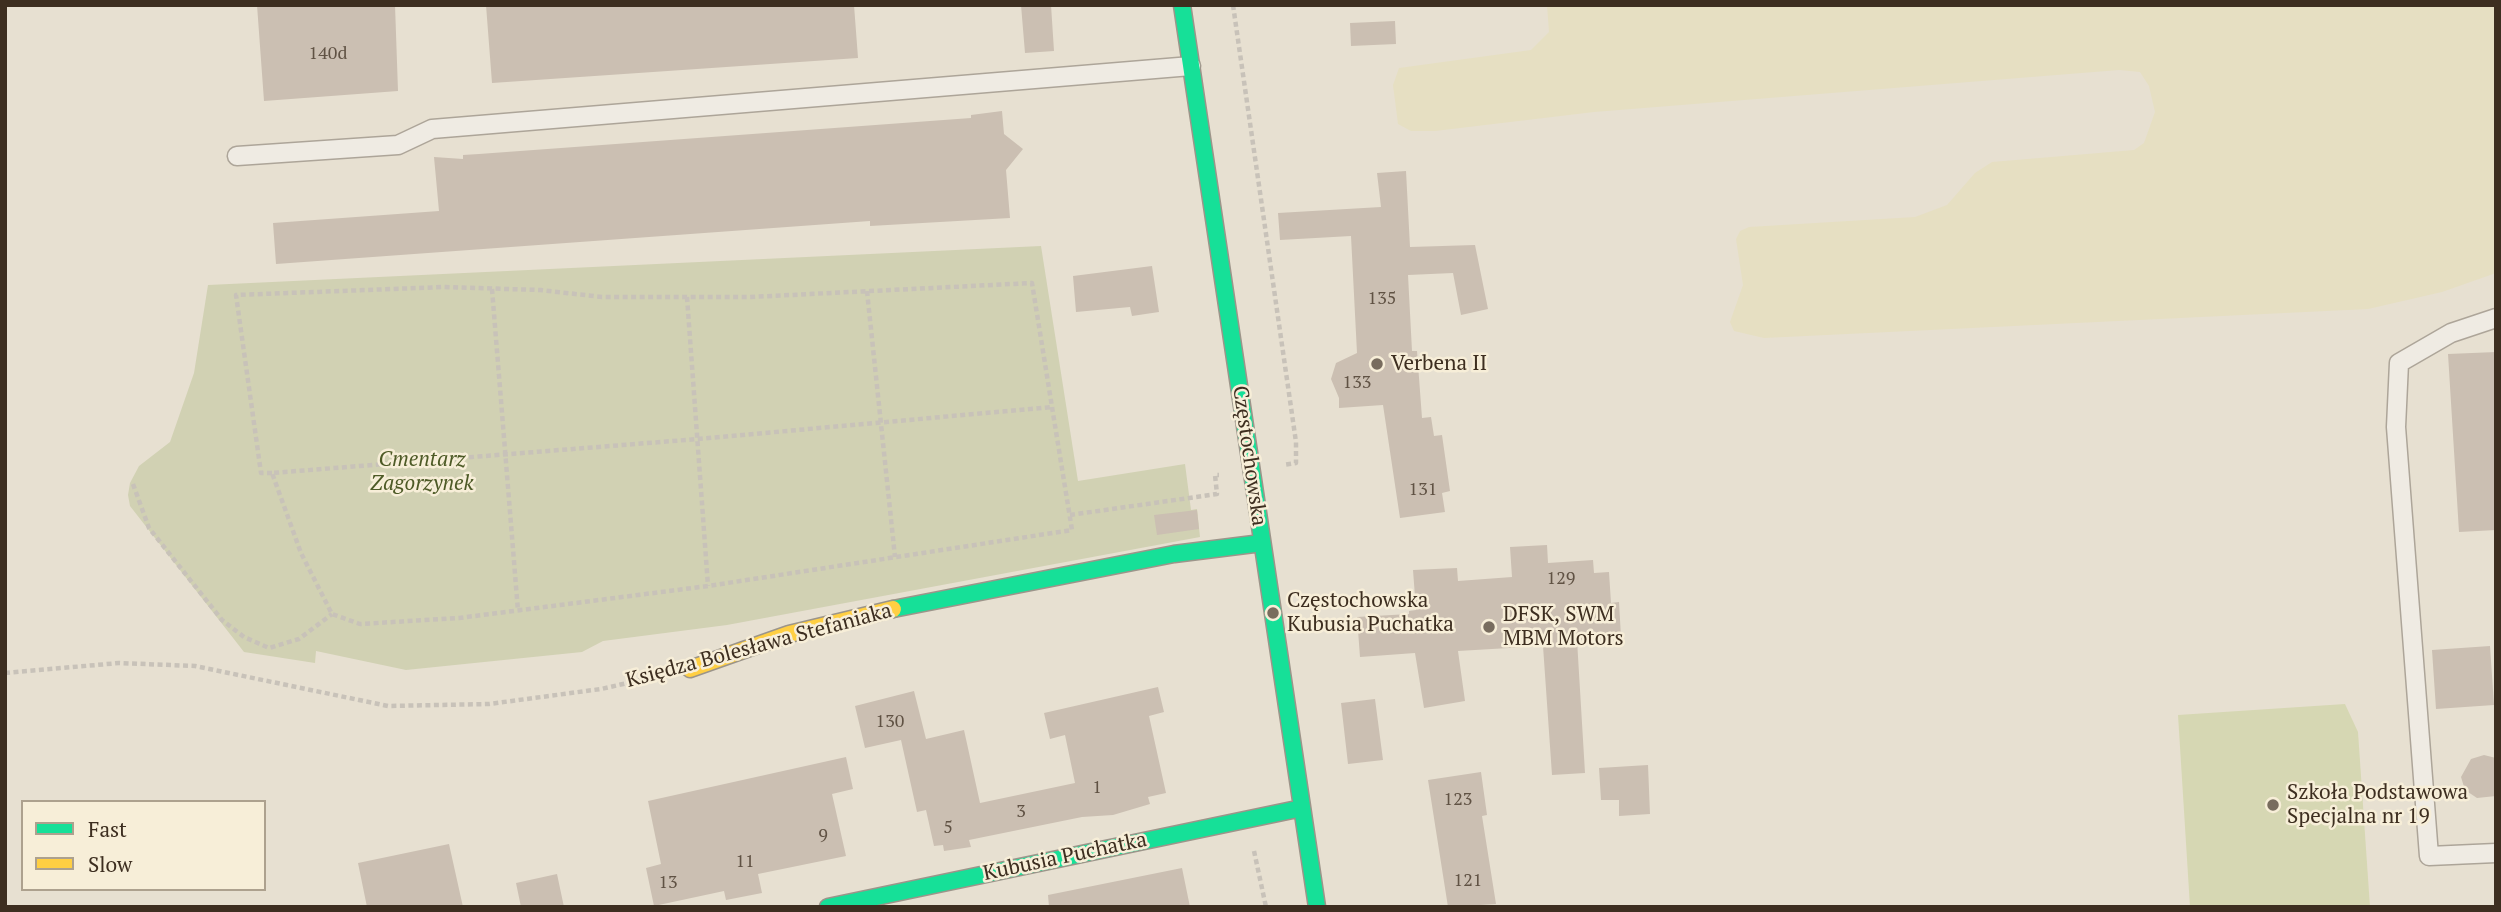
<!DOCTYPE html>
<html>
<head>
<meta charset="utf-8">
<style>
	body { margin:0 }
	#map { position:relative; width:2501px; height:912px; overflow:hidden; background:#e7e0d1; font-family:"PT Serif",serif }
	canvas { display:block }
	.frame { position:absolute; inset:0; border:7px solid #3d2e20; pointer-events:none }
	.legend { position:absolute; left:21px; top:800px; width:245px; height:91px; box-sizing:border-box; background:#f7eed8; border:2px solid #ada18e; margin:0; padding:9px 12px; list-style:none; font-size:21px; color:#3d2e20 }
	.legend li { display:flex; align-items:center; gap:14px; height:35px }
	.legend b { width:35px; border:2px solid #ada18e }
</style>
</head>
<body>
<div id="map">
<canvas width="2501" height="912"></canvas>
<div class="frame"></div>
<ul class="legend">
<li><b style="height:9px;background:#16e098"></b>Fast</li>
<li><b style="height:9px;background:#ffcf43"></b>Slow</li>
</ul>
</div>
<script>
const context = document.querySelector('canvas').getContext('2d');
context.lineJoin = 'round';
function paint(path, color) {
  context.fillStyle = color;
  context.fill(path, 'evenodd');
}
function toPath(rows) {
  const path = new Path2D();
  for (const r of rows) {
    path.moveTo(r[0], r[1]);
    for (let i = 2; i < r.length; i += 2) path.lineTo(r[i], r[i + 1]);
  }
  return path;
}
function trace(path, color, width, dash) {
  context.strokeStyle = color;
  context.lineWidth = width;
  context.lineCap = dash ? 'butt' : 'round';
  context.setLineDash(dash || []);
  context.stroke(path);
}
function label(font, color, halo, rows, align = 'center') {
  context.font = font + ' "PT Serif",serif';
  context.lineWidth = 5;
  context.setLineDash([]);
  context.textBaseline = 'middle';
  context.strokeStyle = halo;
  context.fillStyle = color;
  for (const [text, x, y, turn = 0] of rows) {
    context.save();
    context.translate(x, y);
    context.rotate((+turn || 0) * Math.PI / 180);
    context.textAlign = isNaN(turn) ? turn : align;
    if (halo) context.strokeText(text, 0, 0);
    context.fillText(text, 0, 0);
    context.restore();
  }
}
paint(toPath([
	[1547,5,2496,5,2496,273,2442,292,2368,309,1764,338,1734,331,1730,322,1743,285,1736,239,1740,231,1749,227,1915,217,1947,205,1975,173,1992,162,2134,150,2144,143,2155,112,2149,86,2140,72,2119,70,1594,112,1435,131,1411,131,1398,124,1393,85,1399,68,1531,50,1549,32]
]), '#e6dfc2');
paint(toPath([
	[2345,704,2358,732,2370,907,2190,907,2178,715]
]), '#d6d7b3');
paint(toPath([
	[1041,246,1078,481,1185,464,1191,510,1197,509,1200,537,727,625,603,641,582,652,406,670,316,651,315,663,244,652,130,506,128,495,130,483,139,466,170,442,194,373,208,285]
]), '#d1d1b3');
paint(toPath([
	[257,5,395,5,398,91,264,101],
	[486,5,854,5,858,58,492,83],
	[1021,5,1051,5,1054,51,1025,53],
	[1395,21,1396,44,1351,46,1350,23],
	[1002,111,1004,134,1023,149,1006,170,1010,218,870,226,870,221,276,264,273,223,439,211,434,157,463,159,463,155,479,154,971,118,971,115],
	[1406,171,1410,247,1475,245,1488,309,1461,315,1453,273,1408,275,1412,351,1417,351,1422,418,1431,417,1434,436,1442,435,1450,491,1442,493,1445,512,1400,518,1383,405,1339,408,1339,398,1331,379,1336,363,1357,353,1351,236,1280,240,1278,213,1381,207,1377,173],
	[1152,266,1159,312,1132,316,1130,307,1076,312,1073,276],
	[2496,352,2496,530,2459,532,2448,354],
	[1197,510,1199,529,1157,535,1154,515],
	[1547,545,1548,563,1593,560,1594,573,1609,572,1611,603,1619,602,1621,637,1577,640,1585,773,1552,775,1543,646,1458,651,1465,701,1424,708,1415,653,1360,657,1357,617,1409,614,1409,611,1416,610,1413,570,1457,568,1458,581,1512,577,1510,547],
	[2490,646,2494,705,2436,709,2432,650],
	[1158,687,1164,712,1149,716,1166,793,1148,797,1150,804,1113,815,1082,817,969,840,971,847,944,851,943,845,934,846,926,810,917,812,901,740,865,748,855,706,914,691,926,739,964,730,980,803,1075,783,1065,735,1050,739,1044,713],
	[1375,699,1383,760,1348,764,1341,703],
	[2484,755,2496,758,2496,796,2477,798,2465,790,2461,777,2471,759],
	[846,757,853,789,832,794,846,856,758,874,762,893,726,900,724,891,654,906,646,868,661,864,648,801],
	[1648,765,1650,814,1619,816,1619,800,1601,800,1599,768],
	[1481,772,1487,815,1482,816,1496,904,1448,907,1428,780],
	[449,844,463,907,367,907,358,863],
	[1182,868,1190,907,1049,907,1048,895],
	[557,874,564,907,521,907,516,883]
]), '#cbbfb2');
const lane = toPath([
	[237,156,398,145,432,129,1191,66],
	[2496,318,2451,333,2399,363,2396,427,2429,856,2496,853]
]);
const fast = toPath([
	[1182,5,1317,907],
	[893,609,1174,554,1262,543],
	[828,907,1302,808]
]);
const slow = toPath([
	[690,669,789,634,893,609]
]);
trace(lane, '#ada599', 21);
trace(fast, '#9c958a', 19);
trace(slow, '#9c958a', 19);
trace(toPath([
	[1233,5,1296,442,1296,463,1283,465],
	[492,289,518,611],
	[867,291,895,557],
	[687,297,708,586],
	[1052,407,1072,530,708,586,459,618,360,624,332,614,301,553,272,473,698,439,1052,407],
	[272,473,261,473,236,295,444,287,540,290,602,297,750,297,1032,283,1052,407],
	[133,484,149,528,222,620,244,637,269,648,299,639,332,614],
	[1070,515,1217,494,1215,475,1219,475],
	[5,673,119,663,195,666,388,706,489,704,601,689,658,676],
	[1254,851,1266,907]
]), '#c8c2b9', 4.5, [5, 3.5]);
trace(lane, '#efebe3', 18);
trace(fast, '#16e098', 16);
trace(slow, '#ffcf43', 16);
for (const [x, y, r, color] of [
	[1377,364,7,"#786c5e"],
	[1273,613,7,"#786c5e"],
	[1489,627,7,"#786c5e"],
	[2273,805,7,"#786c5e"]
]) {
  const dot = new Path2D();
  dot.arc(x, y, r, 0, 2 * Math.PI);
  context.fillStyle = color;
  context.fill(dot);
  trace(dot, '#f7eed8', 2.5);
}
label('18px', '#605244', null, [
	["140d",328,54],
	["135",1382,299],
	["133",1357,383],
	["131",1423,490],
	["129",1561,579],
	["130",890,722],
	["1",1097,788],
	["123",1458,800],
	["3",1021,812],
	["5",948,828],
	["9",823,836],
	["11",745,862],
	["121",1468,881],
	["13",668,883]
]);
label('21px', '#3d2e20', '#f7eed8', [
	["Verbena II",1391,364],
	["Częstochowska",1287,601],
	["Kubusia Puchatka",1287,625],
	["DFSK, SWM",1503,615],
	["MBM Motors",1503,639],
	["Szkoła Podstawowa",2287,793],
	["Specjalna nr 19",2287,817]
], 'left');
label('21px', '#3d2e20', '#f7eed8', [
	["Częstochowska",1249,456,82],
	["Księdza Bolesława Stefaniaka",759,646,-15],
	["Kubusia Puchatka",1065,857,-12]
]);
label('italic 21px', '#4d5a26', '#f7eed8', [
	["Cmentarz",422,460],
	["Zagorzynek",422,484]
]);
</script>
</body>
</html>
